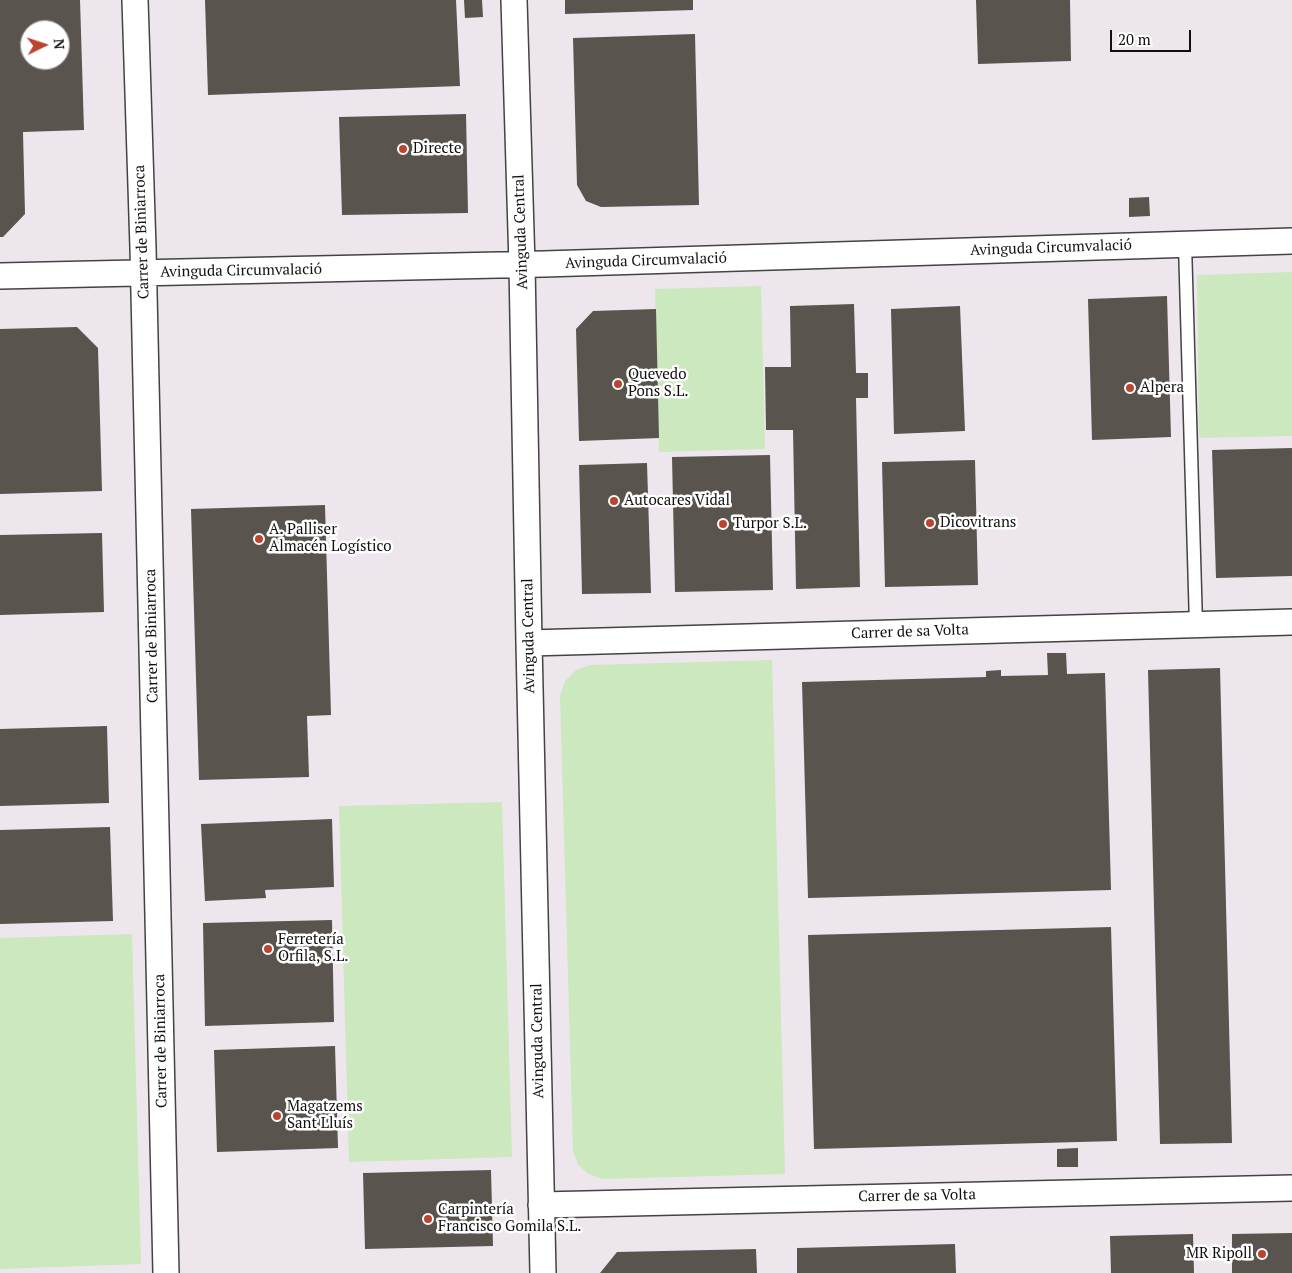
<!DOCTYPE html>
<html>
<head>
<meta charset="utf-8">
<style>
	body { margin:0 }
	#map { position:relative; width:1292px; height:1273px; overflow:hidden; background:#fefef4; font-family:"PT Serif",serif }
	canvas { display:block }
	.north { position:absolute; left:20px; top:20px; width:50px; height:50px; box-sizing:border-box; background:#fff; border:1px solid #9f9f9f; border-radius:50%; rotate:86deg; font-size:14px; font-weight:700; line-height:20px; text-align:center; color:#101010 }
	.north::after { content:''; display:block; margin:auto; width:18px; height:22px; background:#ba442e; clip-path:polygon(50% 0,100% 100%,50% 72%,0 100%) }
	.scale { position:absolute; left:1110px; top:30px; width:81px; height:22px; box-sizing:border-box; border:2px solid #101010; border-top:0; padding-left:6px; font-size:15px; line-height:18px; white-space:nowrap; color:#101010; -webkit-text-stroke:4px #fff; paint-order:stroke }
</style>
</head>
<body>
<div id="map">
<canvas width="1292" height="1273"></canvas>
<div class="north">N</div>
<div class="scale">20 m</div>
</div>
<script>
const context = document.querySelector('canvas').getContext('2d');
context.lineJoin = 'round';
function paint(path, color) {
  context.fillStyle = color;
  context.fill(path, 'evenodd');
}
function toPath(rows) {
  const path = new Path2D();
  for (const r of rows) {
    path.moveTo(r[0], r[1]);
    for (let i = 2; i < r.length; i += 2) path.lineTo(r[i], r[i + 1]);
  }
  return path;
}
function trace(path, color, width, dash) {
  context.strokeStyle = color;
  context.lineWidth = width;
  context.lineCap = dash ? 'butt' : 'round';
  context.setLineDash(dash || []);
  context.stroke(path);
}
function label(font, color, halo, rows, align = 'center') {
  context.font = font + ' "PT Serif",serif';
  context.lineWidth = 5;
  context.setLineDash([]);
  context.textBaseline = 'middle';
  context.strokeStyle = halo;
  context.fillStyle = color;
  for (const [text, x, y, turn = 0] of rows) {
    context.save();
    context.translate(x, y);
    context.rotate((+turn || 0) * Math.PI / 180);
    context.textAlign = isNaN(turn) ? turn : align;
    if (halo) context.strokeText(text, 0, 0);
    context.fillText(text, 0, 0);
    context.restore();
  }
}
paint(toPath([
	[0,0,1292,0,1292,1273,0,1273],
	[30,30,60,30,60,60,30,60]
]), '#eee6ed');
paint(toPath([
	[1292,272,1292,436,1199,438,1197,275],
	[761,286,765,449,659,452,655,289],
	[772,660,785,1174,602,1179,589,1174,578,1165,573,1151,560,696,565,681,576,670,590,665],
	[502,802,512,1157,349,1162,339,806],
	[132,934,141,1264,0,1269,0,938]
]), '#cce8be');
paint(toPath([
	[0,0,80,0,84,130,23,132,25,214,3,237,0,237],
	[30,30,60,30,60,60,30,60],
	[205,0,456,0,460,86,208,95],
	[464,0,482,0,483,17,465,18],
	[565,0,693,0,693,10,565,14],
	[976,0,1070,0,1071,61,978,64],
	[695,34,699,205,601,207,586,201,577,185,573,38],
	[466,114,468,213,342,215,339,117],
	[1149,197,1150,216,1129,217,1129,198],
	[1167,296,1171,437,1092,440,1088,299],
	[854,304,856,373,868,373,868,398,856,398,860,587,796,589,793,430,766,430,765,367,791,367,790,306],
	[960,306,965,431,894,434,891,309],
	[656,309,659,438,579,441,576,329,593,311],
	[77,327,98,348,102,491,0,494,0,329],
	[1292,448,1292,576,1216,578,1212,450],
	[770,455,773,590,675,592,672,457],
	[975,460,978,585,885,587,882,462],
	[647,463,651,593,582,594,579,465],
	[325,505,331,715,307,716,309,777,199,780,191,509],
	[102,533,104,612,0,615,0,535],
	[1047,653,1066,653,1067,674,1105,673,1111,890,808,898,802,682,986,677,986,671,1001,670,1001,676,1048,675],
	[1220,668,1232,1143,1160,1144,1148,670],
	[107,726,109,803,0,806,0,729],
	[332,819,334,887,265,890,266,898,205,901,201,824],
	[110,827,113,921,0,924,0,830],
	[332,920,334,1022,205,1026,203,923],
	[1111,927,1117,1141,814,1149,808,935],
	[335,1046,338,1148,217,1152,214,1050],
	[1078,1148,1078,1167,1057,1167,1057,1149],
	[491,1170,493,1246,365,1249,363,1173],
	[1292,1233,1292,1273,1232,1273,1232,1234],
	[1193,1234,1194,1273,1111,1273,1110,1236],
	[955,1244,956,1273,797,1273,797,1248],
	[756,1249,757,1273,600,1273,617,1252]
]), '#59544d');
const service = toPath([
	[1185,244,1196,625]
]);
const minor = toPath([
	[135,0,143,248,166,1273],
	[514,0,522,265,529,643,543,1273],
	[0,276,544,264,1292,241],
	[529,643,1292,622],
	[541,1205,1292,1188]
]);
trace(service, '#434343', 15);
trace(minor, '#434343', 28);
trace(service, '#fff', 12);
trace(minor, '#fff', 25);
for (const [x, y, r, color] of [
	[403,149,5,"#ba442e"],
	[618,384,5,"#ba442e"],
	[1130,388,5,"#ba442e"],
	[614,501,5,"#ba442e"],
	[930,523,5,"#ba442e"],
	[723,524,5,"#ba442e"],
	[259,539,5,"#ba442e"],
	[268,949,5,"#ba442e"],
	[277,1116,5,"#ba442e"],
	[428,1219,5,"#ba442e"],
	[1262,1254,5,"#ba442e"]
]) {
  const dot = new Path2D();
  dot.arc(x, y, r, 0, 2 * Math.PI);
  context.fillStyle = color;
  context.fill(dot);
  trace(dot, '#fff', 2);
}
label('15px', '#101010', '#fff', [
	["Directe",413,149],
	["Quevedo",628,375],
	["Pons S.L.",628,392],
	["Alpera",1140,388],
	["Autocares Vidal",624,501],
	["Dicovitrans",940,523],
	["Turpor S.L.",733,524],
	["A. Palliser",269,530],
	["Almacén Logístico",269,547],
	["Ferretería",278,940],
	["Orfila, S.L.",278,957],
	["Magatzems",287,1107],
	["Sant Lluís",287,1124],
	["Carpintería",438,1210],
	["Francisco Gomila S.L.",438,1227],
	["MR Ripoll",1252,1254,"right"]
], 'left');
label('15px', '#101010', '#fff', [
	["Carrer de Biniarroca",142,232,-92],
	["Avinguda Central",521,232,-92],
	["Avinguda Circumvalació",1051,248,-2],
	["Avinguda Circumvalació",646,261,-2],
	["Avinguda Circumvalació",241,271,-1],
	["Carrer de sa Volta",910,632,-2],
	["Carrer de Biniarroca",152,636,-91],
	["Avinguda Central",529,636,-91],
	["Carrer de Biniarroca",161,1041,-91],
	["Avinguda Central",538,1041,-91],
	["Carrer de sa Volta",917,1196,-1]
]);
</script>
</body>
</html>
